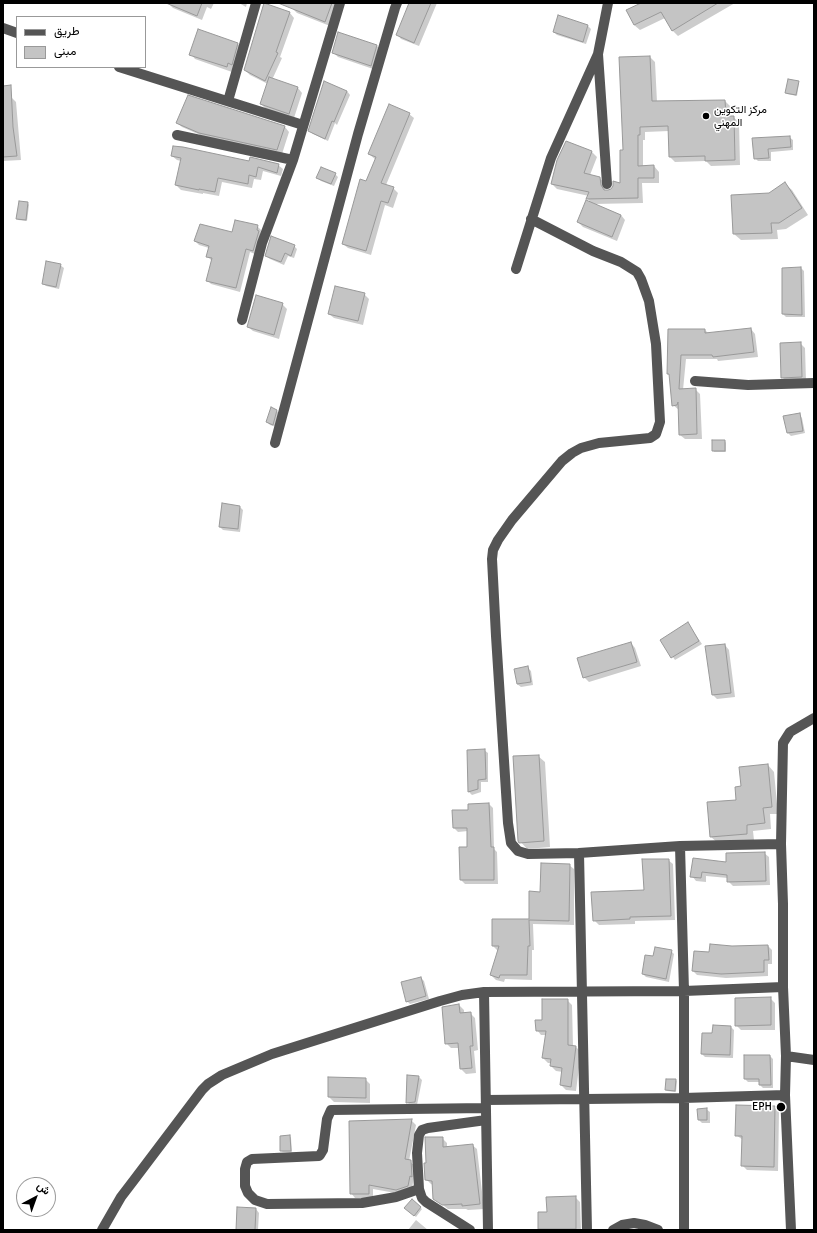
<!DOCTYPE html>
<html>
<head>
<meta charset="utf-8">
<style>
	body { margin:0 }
	#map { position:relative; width:817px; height:1233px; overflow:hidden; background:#fff; font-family:Signika,Vazirmatn,sans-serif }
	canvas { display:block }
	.frame { position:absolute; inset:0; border:4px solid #000; pointer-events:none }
	.legend { position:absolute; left:16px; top:16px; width:130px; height:52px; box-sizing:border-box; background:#fff; border:1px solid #999; margin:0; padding:5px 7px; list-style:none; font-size:12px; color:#000 }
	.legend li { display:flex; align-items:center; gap:8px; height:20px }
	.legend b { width:20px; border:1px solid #999 }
	.north { position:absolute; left:16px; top:1177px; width:40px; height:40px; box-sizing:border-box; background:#fff; border:1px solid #999; border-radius:50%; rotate:41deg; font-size:11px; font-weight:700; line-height:16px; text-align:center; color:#000 }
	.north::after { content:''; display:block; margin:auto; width:14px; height:18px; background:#000; clip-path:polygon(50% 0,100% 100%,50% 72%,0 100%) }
</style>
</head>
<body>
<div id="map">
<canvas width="817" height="1233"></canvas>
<div class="frame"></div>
<ul class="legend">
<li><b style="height:5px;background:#555"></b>طريق</li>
<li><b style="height:11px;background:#c4c4c4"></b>مبنى</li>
</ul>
<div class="north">ش</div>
</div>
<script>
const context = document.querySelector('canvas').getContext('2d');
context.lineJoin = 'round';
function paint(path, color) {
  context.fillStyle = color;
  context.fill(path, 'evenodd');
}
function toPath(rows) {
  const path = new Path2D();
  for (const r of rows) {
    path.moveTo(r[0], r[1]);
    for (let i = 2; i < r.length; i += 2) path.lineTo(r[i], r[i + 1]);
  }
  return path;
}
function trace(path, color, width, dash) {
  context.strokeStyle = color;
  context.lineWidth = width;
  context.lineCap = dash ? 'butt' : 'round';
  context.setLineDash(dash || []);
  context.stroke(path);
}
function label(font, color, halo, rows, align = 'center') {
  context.font = font + ' Signika,Vazirmatn,sans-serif';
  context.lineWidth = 3;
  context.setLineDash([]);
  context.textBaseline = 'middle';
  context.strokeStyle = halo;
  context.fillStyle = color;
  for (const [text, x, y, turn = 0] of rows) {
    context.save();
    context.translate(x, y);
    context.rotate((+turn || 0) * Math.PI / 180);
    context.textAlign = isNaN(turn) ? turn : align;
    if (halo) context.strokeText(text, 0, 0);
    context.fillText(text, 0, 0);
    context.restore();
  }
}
paint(toPath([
	[168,3,214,3,211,9,207,7,202,20,173,8],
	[239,3,247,3,246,7],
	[294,3,339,3,330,26,297,13,292,8],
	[410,3,437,3,419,46,401,39,397,34],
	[644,3,735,3,678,36,672,30,665,18,640,30,634,25],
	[290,13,294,18,280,57,282,58,272,80,298,88,302,93,294,118,266,109,261,104,268,84,250,75,245,70],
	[588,26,591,29,586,44,557,35,554,32],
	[339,33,377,46,382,51,376,70,338,57,333,52],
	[237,43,242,48,232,72,195,59,191,54],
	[650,57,655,62,657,102,725,101,730,106,730,117,733,117,739,122,740,165,711,166,706,161,675,162,670,157,669,131,645,132,645,140,643,140,643,167,654,166,659,172,659,183,642,183,643,203,594,204,621,215,625,220,617,241,583,227,578,222,591,203,588,199,589,196,557,189,552,184,566,142,592,152,597,157,590,175,599,178,605,183,605,191,608,191,622,185,624,151],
	[798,82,799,83,797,96,787,94,786,93],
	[347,91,350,95,337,125,335,123,328,141,313,134,309,131],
	[188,97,285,127,289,132,282,154,205,137,182,127,177,123],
	[3,98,12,98,16,102,21,160,3,161],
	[409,114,414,118,386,185,393,188,398,193,393,208,385,205,371,255,348,248,343,244,376,160,369,154],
	[789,137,793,140,793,150,771,152,771,161,758,161,755,158,753,142],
	[172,156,278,165,283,169,281,176,263,171,261,180,254,179,252,188,222,182,219,196,203,193,203,194,181,190,176,185,181,161,177,160],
	[335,174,338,177,334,186,321,181,317,178],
	[785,184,792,190,808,215,786,229,777,230,778,239,741,240,734,234,769,194],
	[28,203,29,205,27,221,18,220,17,218],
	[257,226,261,230,257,255,250,252,240,292,211,284,207,280,212,261,207,256,209,248,199,245,195,241],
	[294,246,297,249,294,258,288,256,284,265,270,259,266,256],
	[60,265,64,268,59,289,46,286,43,283],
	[801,268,804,271,805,317,786,317,783,314],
	[364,294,369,299,363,325,334,318,329,314],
	[282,304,287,309,279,339,253,331,248,327],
	[751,329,755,334,758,357,718,361,717,359,686,359,683,390,695,389,700,394,702,439,685,439,680,435,679,410,673,405,670,376,668,374,669,330,705,330,709,334],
	[800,343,805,348,806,381,787,382,782,377],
	[277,411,280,414,276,427,270,425,267,422],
	[799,414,802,418,805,433,791,436,788,433],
	[713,441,725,441,726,443,726,452,714,452,713,450],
	[240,507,243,510,240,532,223,530,220,527],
	[688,624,702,644,675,660,661,640],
	[631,643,635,648,641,666,589,682,584,677],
	[725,645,729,650,735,697,717,699,712,694],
	[528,668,531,671,533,685,521,687,517,684],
	[484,750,488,753,488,782,481,782,481,792,472,795,469,792],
	[538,756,545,762,550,847,527,849,519,840],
	[768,765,774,772,778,814,770,814,771,829,753,831,754,840,718,843,711,837,737,801,742,787],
	[489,804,493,808,494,849,497,852,498,884,465,884,461,880,468,848,468,831,458,832,454,828,469,811],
	[764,853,769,857,770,885,733,886,728,881,728,878,706,876,706,882,696,881,692,876,694,859,727,864],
	[668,860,673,864,675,920,635,921,635,924,599,925,594,920,645,891],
	[569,865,574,869,574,925,533,924,534,950,532,950,532,980,505,979,504,982,496,980,491,975,498,951,493,946,493,920,530,920,541,893],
	[768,946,772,950,772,964,768,964,768,976,726,978,697,975,693,971,710,953,732,947],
	[671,951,674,954,669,982,646,977,643,974,654,958],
	[421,978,424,981,429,999,410,1004,407,1001],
	[770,998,775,1003,775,1030,741,1030,736,1025],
	[567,1000,572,1005,573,1046,576,1047,581,1052,576,1091,566,1090,561,1085,563,1072,556,1071,551,1066,551,1063,548,1063,543,1058,546,1035,541,1035,537,1030,543,1021],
	[459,1005,464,1010,464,1013,470,1013,475,1018,478,1050,474,1051,476,1073,466,1074,461,1069,459,1048,451,1048,446,1043],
	[731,1027,734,1030,733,1058,705,1057,702,1054],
	[770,1056,773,1059,773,1088,763,1088,760,1085,760,1082,748,1082,745,1079],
	[419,1077,422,1080,417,1105,410,1105,407,1102],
	[365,1079,370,1084,370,1103,334,1102,329,1097],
	[676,1080,677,1081,676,1092,667,1091,666,1090],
	[774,1107,779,1112,778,1171,747,1170,742,1165,743,1140,736,1135],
	[706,1109,710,1112,710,1123,702,1123,699,1120],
	[411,1120,416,1125,409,1161,415,1166,412,1190,401,1194,373,1189,373,1198,355,1198,351,1193],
	[290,1136,291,1138,292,1152,283,1152,281,1151],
	[442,1138,447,1143,447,1147,472,1145,477,1149,484,1209,468,1210,466,1209,448,1209,434,1198,433,1185,431,1184,426,1179,427,1164],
	[575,1197,580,1202,581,1230,540,1230,539,1229,548,1213],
	[412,1201,422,1209,416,1217,406,1208],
	[238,1208,256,1209,259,1213,258,1230,237,1230],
	[416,1220,428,1230,408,1230]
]), '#0003');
const building = toPath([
	[166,3,202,3,197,16,166,3],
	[264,3,290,12,276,52,278,53,265,81,244,70,264,3],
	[278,3,332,3,325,22,278,3],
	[409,3,431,3,414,43,396,35,409,3],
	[641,3,718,3,672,31,661,12,634,25,626,10,641,3],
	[558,15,588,25,583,42,553,32,558,15],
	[198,29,238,43,232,65,228,63,227,67,189,55,198,29],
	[338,32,377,45,371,66,332,53,338,32],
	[650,56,652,101,725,100,726,116,734,116,735,160,705,161,705,156,669,157,668,126,640,127,640,135,638,135,638,166,654,165,654,178,638,178,638,198,586,199,589,192,551,184,557,160,566,141,592,151,584,173,600,177,601,185,604,190,608,190,611,189,613,186,613,181,620,183,620,150,623,150,619,57,650,56],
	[269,77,298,87,289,114,260,104,269,77],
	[788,79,799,81,796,95,785,93,788,79],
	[324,81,347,91,334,122,332,121,325,139,308,131,324,81],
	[11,85,13,127,17,156,3,157,3,86,11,85],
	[188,95,285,126,277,150,199,133,176,123,188,95],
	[389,104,410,113,381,183,394,187,388,203,381,201,366,251,342,244,360,179,366,181,376,157,368,154,389,104],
	[790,136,791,147,768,149,769,158,754,159,752,138,790,136],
	[173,146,183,147,249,161,250,157,279,164,277,173,258,167,256,177,249,175,248,184,218,178,215,192,199,189,199,190,175,185,181,158,171,156,173,146],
	[321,167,336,173,331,184,316,178,321,167],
	[785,182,802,208,779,223,771,223,772,233,733,234,731,195,769,193,785,182],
	[586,200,621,215,612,237,577,222,586,200],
	[19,201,28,202,26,220,16,219,19,201],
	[235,220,258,225,257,230,259,231,253,251,246,249,236,288,206,281,212,258,206,257,209,246,194,241,200,224,232,232,235,220],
	[271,236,295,245,291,256,285,253,281,262,265,256,271,236],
	[46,261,61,264,56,287,42,284,46,261],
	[801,267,802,315,782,314,782,268,801,267],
	[335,286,365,293,358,321,328,314,335,286],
	[256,295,283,303,274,335,247,327,256,295],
	[751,328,754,352,713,357,712,355,681,355,679,389,696,388,697,434,679,435,678,402,677,405,672,406,669,374,667,374,668,329,705,329,705,333,751,328],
	[801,342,802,377,781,378,780,343,801,342],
	[271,407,277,410,273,425,266,422,271,407],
	[800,413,803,431,787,433,783,416,800,413],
	[712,440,725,440,725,451,712,451,712,440],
	[222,503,240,506,238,529,219,527,222,503],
	[688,622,699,641,671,658,660,640,688,622],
	[631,642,637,662,583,678,577,658,631,642],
	[725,644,731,693,712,695,705,646,725,644],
	[528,666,531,682,517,684,514,669,528,666],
	[485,749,486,779,478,780,478,789,468,792,467,750,485,749],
	[539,755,544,841,519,843,518,841,513,756,539,755],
	[768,764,772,807,763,808,765,823,747,825,747,834,710,837,707,802,736,800,735,787,741,786,739,767,768,764],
	[489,803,491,847,494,847,494,880,460,880,459,847,467,847,467,828,453,828,452,810,468,810,468,804,489,803],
	[765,852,766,881,727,882,727,875,702,872,701,878,690,877,693,858,726,862,726,853,765,852],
	[642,859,669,859,671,916,630,917,630,919,593,921,591,892,644,890,642,859],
	[541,863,570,864,569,921,529,920,530,946,528,946,527,975,500,975,499,978,490,975,499,946,492,946,492,919,529,919,529,891,540,892,541,863],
	[710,944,732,946,768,945,769,960,764,960,764,972,721,974,692,971,694,951,709,952,710,944],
	[655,947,672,950,666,979,642,974,645,955,653,956,655,947],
	[421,977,426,996,406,1002,401,982,421,977],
	[771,997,771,1025,735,1026,735,998,771,997],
	[542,999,568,999,568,1045,576,1046,571,1087,560,1085,562,1068,550,1066,551,1059,542,1058,546,1031,536,1031,535,1020,542,1020,542,999],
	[459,1004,460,1013,471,1012,473,1046,470,1046,472,1068,460,1069,458,1043,445,1044,442,1007,459,1004],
	[713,1025,731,1026,730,1055,701,1054,702,1033,712,1033,713,1025],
	[744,1055,770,1055,771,1085,759,1085,759,1079,744,1079,744,1055],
	[407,1075,419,1076,415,1102,406,1103,407,1075],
	[328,1077,366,1078,366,1098,328,1097,328,1077],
	[666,1079,676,1079,675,1091,665,1090,666,1079],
	[736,1105,775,1106,774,1167,741,1166,742,1136,735,1136,736,1105],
	[707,1108,707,1120,698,1120,697,1109,707,1108],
	[412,1119,405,1159,411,1160,412,1177,410,1176,408,1186,396,1190,369,1185,369,1194,350,1194,349,1121,412,1119],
	[290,1135,291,1151,280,1151,280,1136,290,1135],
	[425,1137,443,1137,443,1147,473,1144,480,1204,462,1206,462,1204,442,1205,433,1199,432,1181,425,1180,424,1163,426,1163,425,1137],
	[576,1196,576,1229,538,1229,538,1212,547,1212,546,1197,576,1196],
	[412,1199,421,1207,414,1216,404,1208,412,1199],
	[237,1207,256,1208,255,1230,236,1230,237,1207]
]);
paint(building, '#c4c4c4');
trace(building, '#999', 1);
trace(toPath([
	[3,28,17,33],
	[119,67,303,125],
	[228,101,256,3],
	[177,135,293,160],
	[607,184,598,54,608,3],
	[531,219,593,251,621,262,637,272,641,279,649,301,656,344,660,422,656,434,650,438,599,443,581,448,572,453,562,461,512,520,498,540,493,550,492,559,496,636,508,823,511,843,518,851,528,854,579,853],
	[516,269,551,158,598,54],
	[242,320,262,243,293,160,340,3],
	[695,381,748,385,814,383],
	[275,443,358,134,395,8,397,3],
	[781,844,783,743,790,732,814,718],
	[680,846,781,844,783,904,783,987,786,1056,785,1095,791,1230],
	[484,992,488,1230],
	[786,1056,814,1060],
	[486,1100,683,1098,785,1095],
	[419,1189,396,1197,362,1203,267,1204,255,1200,248,1193,245,1186,245,1169,247,1162,252,1159,319,1156,320,1155,323,1150,327,1119,331,1110,486,1108],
	[102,1230,121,1197,134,1180,202,1090,208,1084,222,1075,272,1054,440,1001,462,995,484,992,684,991,783,987],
	[470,1230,426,1202,422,1198,419,1189,417,1153,419,1135,422,1130,428,1128,486,1120],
	[587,1230,579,853,680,846,684,991,684,1230],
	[613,1230,622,1225,634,1223,645,1225,658,1230]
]), '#555', 10);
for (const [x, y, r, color] of [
	[706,116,4,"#000"],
	[781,1107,5,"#000"]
]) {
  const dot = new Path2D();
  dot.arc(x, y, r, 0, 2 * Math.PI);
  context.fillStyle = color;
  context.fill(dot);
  trace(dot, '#fff', 1.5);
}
label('11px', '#000', '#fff', [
	["مركز التكوين",714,110],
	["المهني",714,123],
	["EPH",772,1107,"right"]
], 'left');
</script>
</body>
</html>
